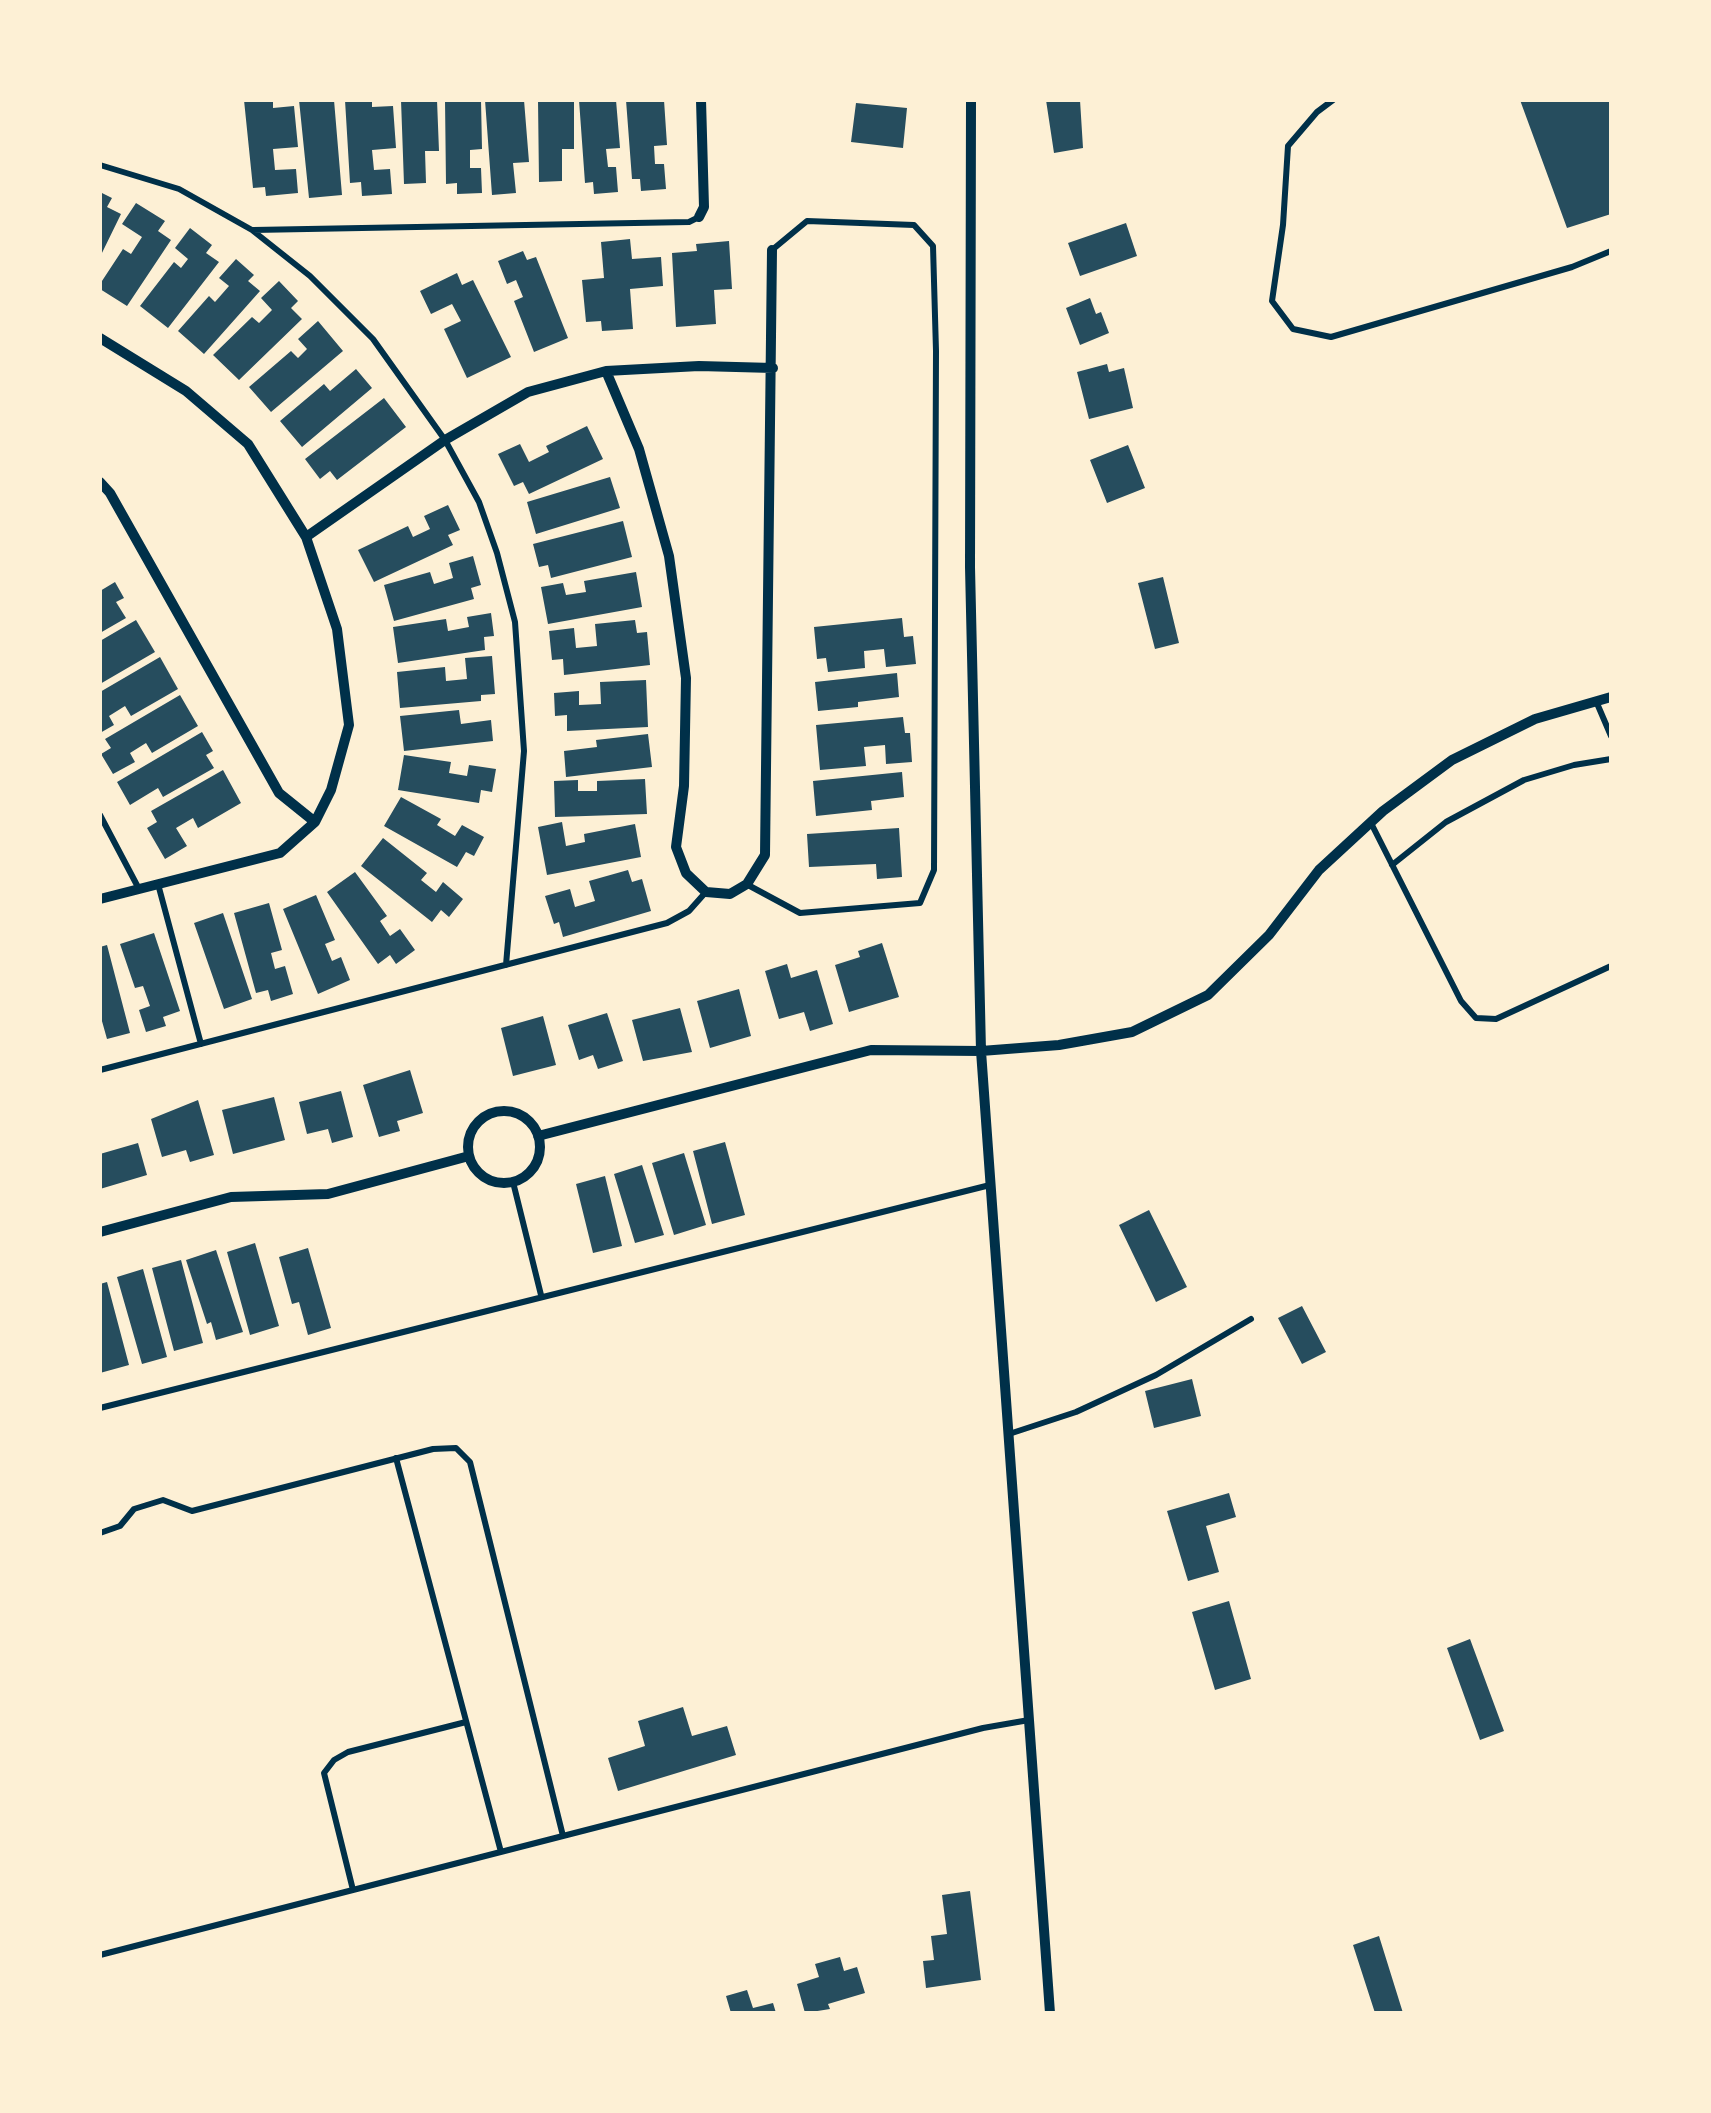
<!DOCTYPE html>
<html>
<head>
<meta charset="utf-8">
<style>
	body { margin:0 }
	#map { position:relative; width:1711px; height:2113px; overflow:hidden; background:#fdf0d5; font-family:Arial,sans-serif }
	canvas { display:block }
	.frame { position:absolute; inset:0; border:102px solid #fdf0d5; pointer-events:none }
</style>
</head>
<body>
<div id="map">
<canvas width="1711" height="2113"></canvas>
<div class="frame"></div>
</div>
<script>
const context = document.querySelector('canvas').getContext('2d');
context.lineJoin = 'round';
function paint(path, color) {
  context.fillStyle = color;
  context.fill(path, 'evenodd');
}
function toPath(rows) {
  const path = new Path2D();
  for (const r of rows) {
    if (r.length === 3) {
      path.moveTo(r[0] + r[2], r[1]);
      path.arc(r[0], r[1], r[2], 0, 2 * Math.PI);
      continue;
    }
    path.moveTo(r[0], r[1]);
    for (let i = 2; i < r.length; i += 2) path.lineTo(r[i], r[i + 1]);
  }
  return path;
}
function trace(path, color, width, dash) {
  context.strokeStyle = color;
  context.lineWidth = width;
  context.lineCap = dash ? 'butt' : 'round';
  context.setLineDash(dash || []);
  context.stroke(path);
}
paint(toPath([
	[244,100,273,100,273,108,294,106,298,147,273,149,275,170,296,169,298,193,266,196,265,187,253,188],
	[299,100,334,100,342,195,309,198],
	[345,100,372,100,372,107,393,106,396,148,372,150,374,170,390,169,392,194,362,196,361,182,350,183],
	[401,100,437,100,439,151,425,151,426,183,404,184],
	[445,100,481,100,482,149,470,150,470,168,481,168,482,193,457,194,457,183,446,184],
	[485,100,524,100,529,162,513,163,516,193,492,195],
	[538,100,574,100,574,149,562,149,562,181,539,182],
	[579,100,616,100,620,148,606,149,608,167,616,167,618,192,594,194,593,182,585,183],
	[626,100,664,100,667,145,654,146,655,164,664,164,666,189,641,191,640,179,632,179],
	[1046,100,1080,100,1083,148,1054,153],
	[1520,100,1611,100,1611,214,1567,228],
	[856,103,907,108,903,148,851,142],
	[100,192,112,198,107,207,121,214,100,257],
	[136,203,165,221,158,231,171,240,127,306,100,289,100,284,123,249,131,254,142,237,122,224],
	[1126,223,1137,256,1080,276,1068,243],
	[190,228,212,245,206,253,219,262,168,328,140,306,174,262,181,268,188,259,175,248],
	[630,239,632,259,661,257,663,286,630,289,633,329,602,331,601,321,586,322,582,280,604,278,601,242],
	[729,241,732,289,714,290,716,324,676,327,672,253,697,251,696,244],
	[523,251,527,260,536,257,568,338,534,352,514,301,523,297,516,280,507,284,498,261],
	[236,259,254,275,248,281,260,291,204,354,178,331,209,296,215,302,229,286,219,278],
	[457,273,462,285,473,280,511,357,467,378,444,329,461,321,452,304,431,314,420,291],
	[279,281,298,301,291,308,302,319,239,380,213,355,252,317,259,323,272,310,261,298],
	[1090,298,1096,314,1101,312,1109,333,1080,345,1066,308],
	[318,321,343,351,271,412,249,387,291,351,298,358,307,349,298,339],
	[1107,364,1109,372,1124,368,1133,408,1089,419,1077,372],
	[356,369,372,388,302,447,280,421,324,384,330,391],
	[384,398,406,427,337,480,330,471,320,479,305,459],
	[587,426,603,459,529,494,523,482,514,486,498,454,520,444,529,462,549,452,546,446],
	[1128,445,1145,488,1107,503,1090,460],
	[610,477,620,508,536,534,527,502],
	[448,505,460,530,448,535,453,545,374,582,358,550,408,526,413,537,430,529,424,516],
	[623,521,632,557,551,578,548,565,539,567,533,544],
	[473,556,481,585,471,588,474,599,394,621,384,585,430,572,434,584,453,578,449,563],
	[636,572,642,607,548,624,541,587,563,583,566,595,586,592,584,581],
	[1163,577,1179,643,1155,649,1138,583],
	[115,582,124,598,116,602,126,618,100,633,100,591],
	[491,613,494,636,484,637,485,650,398,663,393,627,446,619,448,631,469,627,467,617],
	[902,618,904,637,913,636,916,664,886,667,884,649,864,651,865,668,828,672,826,658,817,659,814,627],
	[136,620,155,652,100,684,100,641],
	[635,620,637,633,647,632,650,665,564,675,563,659,552,660,549,631,574,628,576,648,597,646,595,624],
	[492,656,495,694,481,695,481,701,400,708,397,672,445,667,446,681,467,679,465,658],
	[160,657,178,689,131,716,125,706,109,716,114,725,100,733,100,692],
	[897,673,899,697,858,702,858,707,818,711,815,682],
	[646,680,648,727,567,731,567,715,555,716,554,693,579,691,579,705,601,704,600,682],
	[180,695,198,726,152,753,146,743,130,753,135,762,113,774,101,754,111,748,105,739],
	[459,710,461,724,491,720,493,741,404,751,400,716],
	[903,717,905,733,910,733,912,762,886,764,885,745,864,747,866,766,820,770,816,725],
	[202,732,213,751,206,755,214,768,163,797,158,788,130,805,117,782],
	[648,734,652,767,566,777,564,751,597,747,596,740],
	[404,755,451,762,449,773,467,776,469,765,496,769,492,792,481,790,479,803,398,790],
	[223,770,241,803,198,828,193,818,176,828,187,846,165,859,147,828,157,822,151,811],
	[902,772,904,797,871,801,872,810,816,816,813,781],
	[645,779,647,814,555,817,554,781,578,780,578,791,597,791,597,781],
	[401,797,441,819,437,825,455,836,462,825,484,837,474,856,466,852,457,867,384,826],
	[562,822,566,846,585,842,584,834,635,824,641,857,547,875,538,827],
	[899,828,902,877,877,879,876,864,809,867,807,834],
	[383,838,427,873,421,880,436,892,443,882,463,899,449,917,441,910,432,922,361,866],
	[628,870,632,882,642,879,651,911,563,937,559,922,554,924,545,896,570,889,575,907,595,901,589,881],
	[355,872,387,916,380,921,390,936,400,929,415,950,396,964,390,955,378,964,327,892],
	[316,895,335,940,325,944,332,961,341,957,350,980,318,994,283,909],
	[269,903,282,950,271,953,275,969,285,966,293,994,271,1001,268,990,256,993,234,913],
	[223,913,252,999,224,1009,194,923],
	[154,933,180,1011,163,1017,166,1026,146,1032,139,1010,150,1006,143,986,135,988,120,944],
	[882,943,899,997,849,1012,835,965,860,957,858,951],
	[107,945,130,1033,107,1039,100,1014,100,947],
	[787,964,791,978,817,970,833,1024,810,1031,804,1012,779,1019,765,971],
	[739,989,751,1036,710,1048,697,1001],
	[680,1008,692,1052,643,1061,632,1020],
	[607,1013,623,1061,598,1069,593,1055,579,1060,568,1025],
	[543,1016,556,1065,513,1076,501,1028],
	[410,1070,423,1113,397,1121,400,1131,379,1137,363,1085],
	[341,1091,353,1137,332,1143,328,1129,307,1134,299,1102],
	[274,1097,285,1140,233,1154,222,1110],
	[198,1100,214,1155,190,1162,186,1150,162,1157,151,1119],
	[725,1142,745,1215,712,1224,693,1151],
	[138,1143,147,1175,100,1189,100,1154],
	[684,1153,706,1225,674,1235,652,1163],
	[642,1165,664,1235,635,1243,614,1174],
	[605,1176,622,1246,593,1253,576,1184],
	[1149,1210,1187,1287,1156,1302,1119,1225],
	[255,1243,279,1326,250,1335,227,1252],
	[308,1248,331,1328,308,1335,299,1302,292,1304,279,1257],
	[216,1250,243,1332,216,1340,211,1322,207,1324,186,1260],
	[181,1260,203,1343,174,1351,152,1268],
	[143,1269,167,1357,142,1364,117,1277],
	[107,1282,129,1365,100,1373,100,1284],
	[1302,1306,1326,1352,1302,1364,1278,1318],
	[1192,1379,1201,1416,1154,1428,1145,1391],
	[1229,1493,1236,1517,1206,1526,1219,1572,1188,1581,1167,1511],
	[1229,1601,1251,1679,1215,1690,1192,1612],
	[1470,1639,1504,1731,1480,1740,1447,1648],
	[683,1707,692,1736,727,1726,736,1755,618,1791,608,1758,645,1746,638,1721],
	[970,1891,981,1980,926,1988,923,1961,934,1960,931,1936,947,1934,942,1895],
	[1379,1936,1403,2013,1375,2013,1353,1945],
	[840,1957,844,1971,857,1967,865,1993,828,2004,830,2009,805,2013,797,1984,819,1977,815,1964],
	[747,1990,753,2008,773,2003,776,2013,731,2013,726,1996]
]), '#264d5e');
trace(toPath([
	[1333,100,1317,112,1288,146,1283,225,1272,301,1293,329,1331,337,1572,267,1611,251],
	[100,165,179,189,252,230,310,276,373,339,445,440,479,502,497,553,515,622,524,751,506,965],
	[253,230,689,222,699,217],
	[1596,701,1611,736],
	[100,815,139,889],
	[1371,823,1461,1001,1476,1018,1496,1019,1611,966],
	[1392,865,1446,822,1524,780,1574,765,1611,759],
	[158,884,201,1044],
	[748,885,800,913,920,903,934,870,936,351,933,246,914,225,807,221,772,250],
	[100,1070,667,923,689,911,705,893],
	[513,1182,541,1295],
	[100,1408,990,1185],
	[1009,1434,1076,1412,1156,1375,1251,1319],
	[396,1458,501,1852],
	[100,1533,120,1526,134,1509,163,1500,192,1511,433,1449,456,1448,470,1462,563,1836],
	[353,1890,324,1773,334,1760,348,1752,466,1722],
	[100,1955,983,1728,1029,1720]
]), '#003049', 6);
trace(toPath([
	[971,100,970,567,981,1051,1050,2013],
	[699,217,704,207,701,100],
	[100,338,186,391,248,444,306,537,337,629,349,725,331,790,315,822,279,793,110,493,100,482],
	[606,371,639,449,669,556,686,678,684,786,676,847,686,873,706,892,730,894,747,884,765,855,772,250],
	[306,537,445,440,528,392,606,371,699,366,773,368],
	[100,899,280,853,315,822],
	[504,1147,36],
	[538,1136,871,1050,981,1051,1059,1045,1132,1032,1208,995,1269,935,1319,870,1383,811,1452,760,1535,719,1611,697],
	[100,1232,231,1197,328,1194,469,1156]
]), '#003049', 10);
</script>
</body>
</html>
